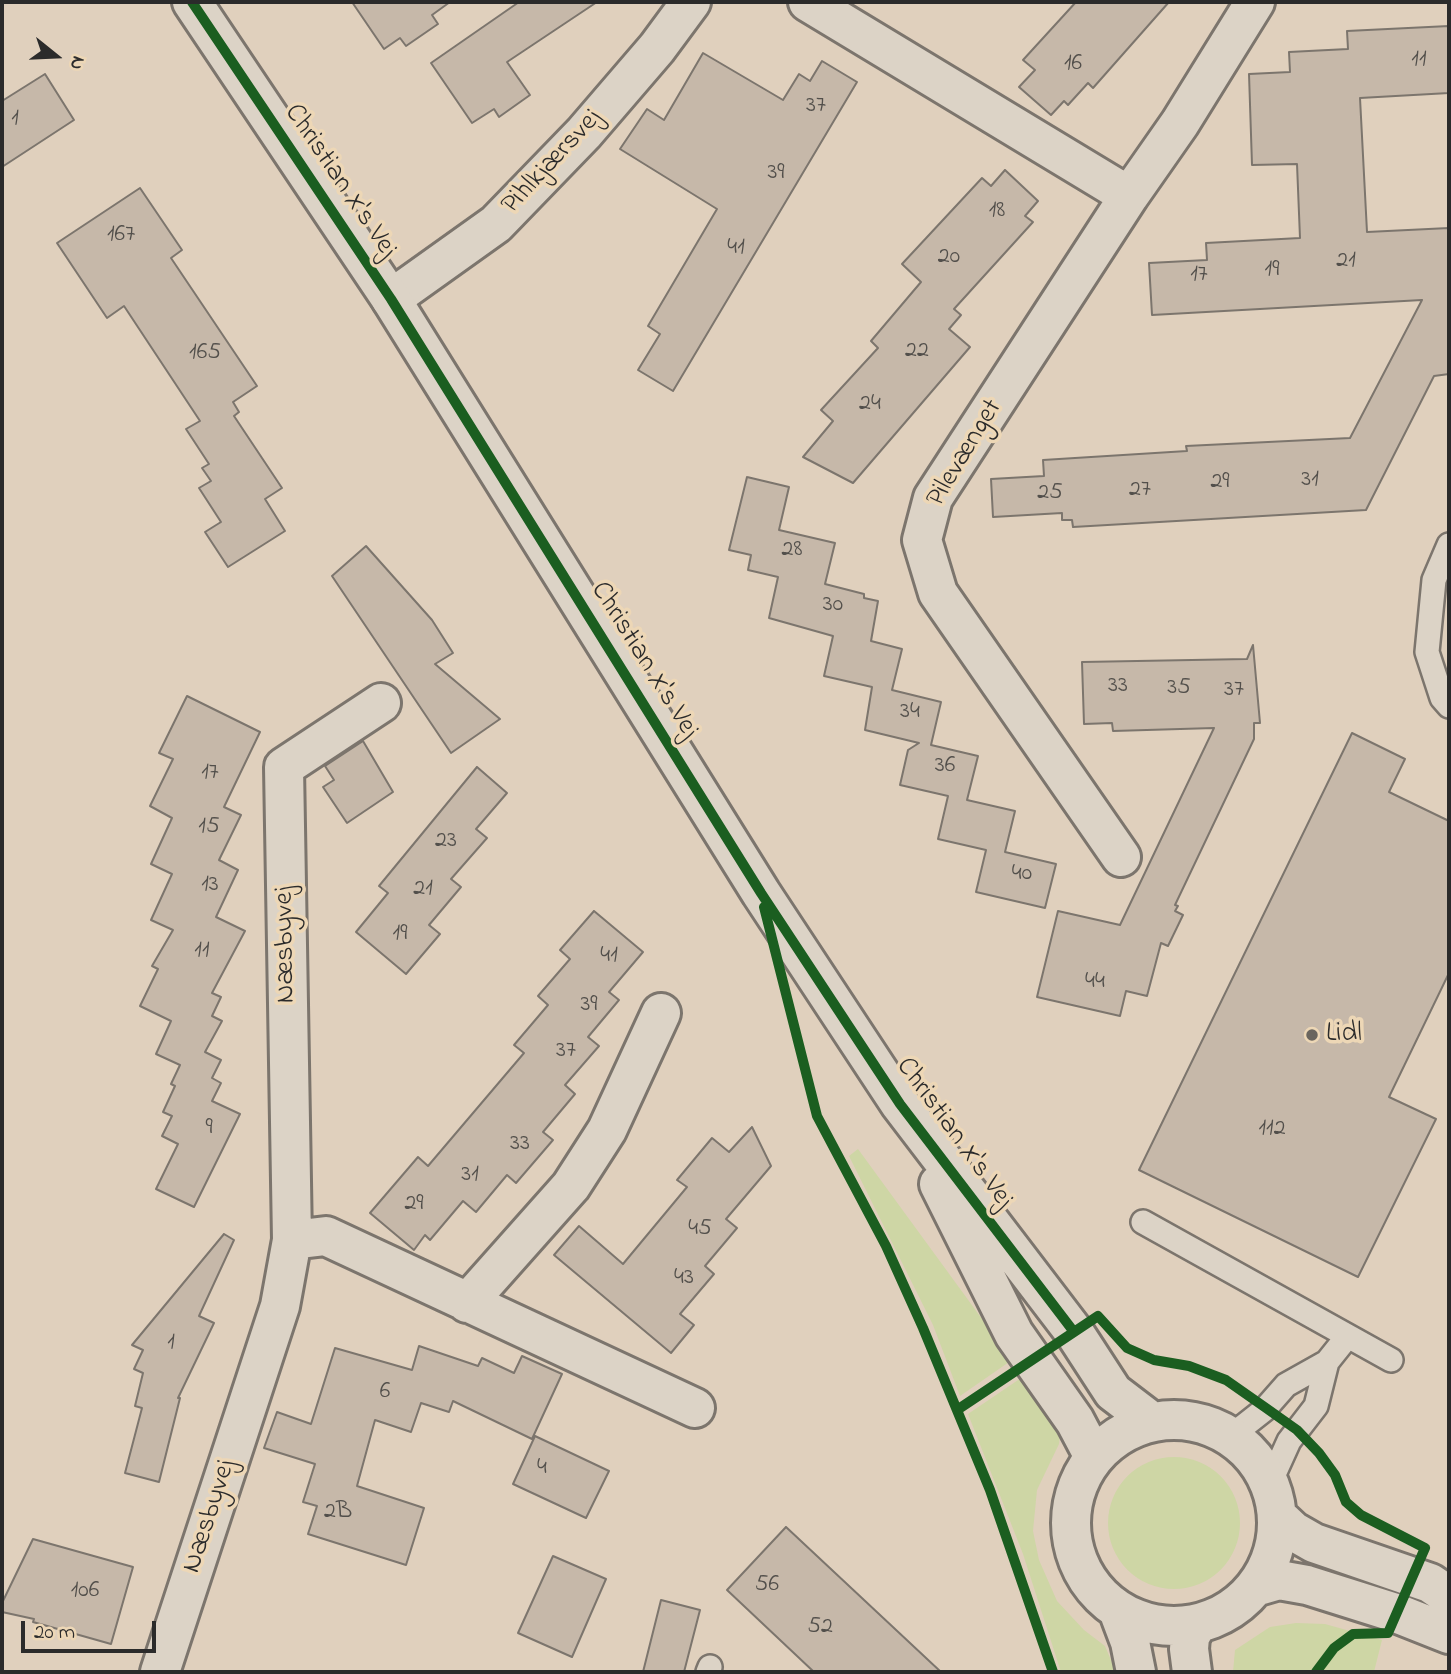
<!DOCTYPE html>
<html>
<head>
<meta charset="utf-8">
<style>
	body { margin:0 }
	#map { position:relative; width:1451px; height:1674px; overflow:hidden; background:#e0d0bd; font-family:"Indie Flower",sans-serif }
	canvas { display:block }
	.frame { position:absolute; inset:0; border:4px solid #2b2b2b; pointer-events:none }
	.north { position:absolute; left:21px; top:21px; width:70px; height:70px; -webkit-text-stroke:5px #edd7b6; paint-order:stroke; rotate:108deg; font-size:19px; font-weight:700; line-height:28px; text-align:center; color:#2b2b2b }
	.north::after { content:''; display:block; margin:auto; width:24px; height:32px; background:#2b2b2b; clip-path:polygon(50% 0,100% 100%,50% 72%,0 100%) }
	.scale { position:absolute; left:21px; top:1621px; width:135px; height:32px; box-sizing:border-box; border:4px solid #2b2b2b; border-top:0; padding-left:9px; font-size:21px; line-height:24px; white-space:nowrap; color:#2b2b2b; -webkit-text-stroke:5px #edd7b6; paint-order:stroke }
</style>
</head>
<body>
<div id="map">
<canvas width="1451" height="1674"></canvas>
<div class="frame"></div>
<div class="north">N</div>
<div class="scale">20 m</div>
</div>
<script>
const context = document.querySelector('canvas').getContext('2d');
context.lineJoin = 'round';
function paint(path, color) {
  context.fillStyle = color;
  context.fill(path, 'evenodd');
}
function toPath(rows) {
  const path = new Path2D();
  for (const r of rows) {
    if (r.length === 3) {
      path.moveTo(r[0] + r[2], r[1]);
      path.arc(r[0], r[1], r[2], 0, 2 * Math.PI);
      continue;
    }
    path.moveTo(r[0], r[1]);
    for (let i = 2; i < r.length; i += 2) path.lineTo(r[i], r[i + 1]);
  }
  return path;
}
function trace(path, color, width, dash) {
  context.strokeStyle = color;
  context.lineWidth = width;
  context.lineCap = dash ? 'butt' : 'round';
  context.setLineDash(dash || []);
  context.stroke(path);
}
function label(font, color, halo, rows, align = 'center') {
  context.font = font + ' "Indie Flower",sans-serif';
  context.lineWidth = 7;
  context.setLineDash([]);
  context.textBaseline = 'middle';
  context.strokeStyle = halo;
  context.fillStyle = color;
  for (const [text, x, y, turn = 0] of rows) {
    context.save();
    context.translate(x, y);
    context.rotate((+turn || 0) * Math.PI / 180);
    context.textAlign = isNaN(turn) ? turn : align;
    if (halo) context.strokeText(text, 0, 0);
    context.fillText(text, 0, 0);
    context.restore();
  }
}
paint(toPath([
	[858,1149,1012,1360,960,1396,933,1325,849,1156],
	[1024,1376,1056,1421,1060,1435,1059,1444,1037,1490,1033,1531,1039,1560,1057,1601,1084,1630,1105,1646,1116,1672,1061,1672,1023,1554,968,1414],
	[1174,1523,66],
	[1296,1623,1325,1624,1382,1640,1374,1672,1233,1672,1235,1650,1270,1627]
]), '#ced6a5');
const building = toPath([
	[352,2,450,2,432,15,438,24,406,46,400,38,384,49,352,2],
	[519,2,597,2,507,62,530,95,499,117,494,109,472,123,431,63,519,2],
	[1076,2,1169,2,1093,88,1088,83,1068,105,1064,101,1051,115,1019,87,1035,70,1023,60,1076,2],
	[1449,26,1449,93,1360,98,1367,232,1449,228,1449,374,1434,376,1366,510,1073,527,1072,520,1062,520,1062,513,993,517,991,479,1044,476,1043,460,1187,451,1186,446,1350,438,1422,300,1152,315,1149,263,1207,260,1206,243,1300,238,1297,164,1252,165,1249,74,1290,72,1289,52,1348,49,1347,31,1449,26],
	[703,53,783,100,799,74,810,81,822,61,857,82,673,391,638,370,660,334,648,326,717,209,620,149,647,109,664,120,703,53],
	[45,74,74,120,2,167,2,101,45,74],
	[1005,170,1038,201,1025,216,1033,222,954,309,961,315,949,329,970,347,853,483,803,457,833,421,821,410,878,348,871,341,921,282,902,264,982,178,991,186,1005,170],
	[140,188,182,250,171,258,257,386,233,402,239,412,234,416,282,488,265,499,285,531,228,567,205,532,221,522,199,488,211,481,202,468,209,464,186,429,200,421,124,306,107,318,57,243,140,188],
	[747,477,789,487,779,530,835,543,825,584,864,594,864,598,878,601,871,641,902,649,892,690,941,702,931,745,978,756,967,800,1015,811,1005,852,1056,864,1045,908,976,892,986,850,938,839,948,796,900,785,908,750,919,743,865,730,872,687,824,676,833,636,769,618,778,577,748,570,751,555,729,550,747,477],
	[366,546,432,620,453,653,435,664,500,719,451,753,332,576,366,546],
	[1253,645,1260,723,1254,723,1254,739,1175,905,1178,906,1175,911,1183,915,1168,946,1161,943,1147,996,1126,991,1120,1016,1037,997,1058,911,1120,925,1214,728,1113,731,1112,723,1084,724,1082,662,1247,659,1253,645],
	[187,696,260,732,224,807,241,815,219,860,238,870,216,917,245,931,212,993,221,997,212,1016,222,1021,205,1052,221,1060,212,1078,221,1083,212,1101,240,1114,194,1207,156,1189,178,1144,162,1136,172,1116,163,1112,175,1086,171,1084,180,1065,156,1054,171,1021,140,1006,158,969,152,966,173,930,151,920,172,874,151,864,172,818,150,806,173,759,159,753,187,696],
	[1352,733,1405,759,1389,792,1449,821,1449,973,1389,1097,1436,1119,1358,1277,1139,1170,1352,733],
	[363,741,393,792,347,823,323,787,334,780,325,766,363,741],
	[477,767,507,793,476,829,487,838,451,879,461,887,429,925,440,934,406,974,356,932,388,893,379,886,477,767],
	[594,911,643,952,609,992,619,1000,588,1037,599,1046,565,1085,575,1094,543,1132,553,1140,516,1183,507,1175,476,1212,463,1201,430,1240,425,1235,414,1250,370,1213,418,1157,428,1166,524,1053,514,1045,548,1005,538,996,570,959,560,950,594,911],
	[752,1127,771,1166,726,1219,737,1228,705,1266,714,1274,680,1314,694,1325,671,1353,554,1255,579,1226,623,1264,687,1187,677,1180,712,1138,729,1152,752,1127],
	[224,1234,234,1240,199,1316,214,1323,178,1398,180,1398,159,1482,125,1473,142,1408,135,1406,143,1373,134,1369,143,1350,132,1345,224,1234],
	[419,1346,478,1366,482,1358,514,1373,522,1356,562,1374,532,1439,453,1401,449,1412,421,1403,411,1432,375,1420,357,1486,424,1508,406,1565,308,1534,317,1506,303,1502,315,1464,264,1448,277,1412,311,1424,335,1348,412,1370,419,1346],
	[535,1436,609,1471,586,1518,513,1484,535,1436],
	[786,1527,941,1672,814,1672,727,1590,786,1527],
	[33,1539,133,1567,111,1644,33,1622,34,1619,2,1612,2,1603,33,1539],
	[553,1556,606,1579,572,1657,518,1633,553,1556],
	[661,1600,700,1610,684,1672,643,1672,661,1600]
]);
paint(building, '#c6b8a9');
trace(building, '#7c756d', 2);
const service = toPath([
	[1449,545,1434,580,1427,652,1442,698,1449,706],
	[1143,1222,1391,1360],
	[1231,1436,1264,1410,1286,1385,1327,1362],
	[1270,1483,1289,1441,1316,1406,1327,1362,1347,1337],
	[708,1672,710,1667]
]);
const minor = toPath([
	[808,2,1129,196],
	[391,299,496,224,584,133,657,48,691,2],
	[1121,857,938,593,922,540,933,498,1129,196,1180,123,1255,2],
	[292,1240,326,1236,695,1408],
	[467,1303,571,1186,607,1130,661,1013],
	[160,1672,280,1306,292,1240,284,767,381,703]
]);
const tertiary = toPath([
	[192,2,391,299,761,893,900,1104,1074,1332,1113,1392,1151,1421],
	[939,1184,1014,1334,1075,1421,1094,1457],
	[1174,1523,103],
	[1278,1517,1293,1531,1314,1543,1430,1583,1449,1596],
	[1255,1587,1279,1580,1307,1585,1396,1613,1449,1634],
	[1118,1610,1130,1642,1136,1672],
	[1192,1672,1189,1649,1190,1637,1197,1624]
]);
trace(service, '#7c756d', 28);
trace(minor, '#7c756d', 44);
trace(tertiary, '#7c756d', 44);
trace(service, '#dcd3c6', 23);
trace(minor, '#dcd3c6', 38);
trace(tertiary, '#dcd3c6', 38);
trace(toPath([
	[192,2,391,299,761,893,900,1104,1074,1332],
	[764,907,817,1116,886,1246,923,1328,990,1490,1053,1672],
	[957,1410,1098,1316,1127,1348,1154,1360,1189,1366,1226,1380,1266,1408,1297,1430,1319,1453,1335,1475,1346,1502,1361,1515,1425,1548,1388,1633,1353,1634,1334,1648,1316,1672]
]), '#1b5e20', 10);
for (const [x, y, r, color] of [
	[1312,1035,7,"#6a655e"]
]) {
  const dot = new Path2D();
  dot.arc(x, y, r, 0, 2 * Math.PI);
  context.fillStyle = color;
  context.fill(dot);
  trace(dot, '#edd7b6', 2.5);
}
label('24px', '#524f4b', null, [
	["11",1419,61],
	["16",1073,65],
	["37",816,107],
	["1",15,120],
	["39",776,174],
	["18",997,212],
	["167",121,236],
	["41",736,249],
	["20",949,258],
	["21",1346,262],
	["19",1272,271],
	["17",1199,276],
	["22",917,352],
	["165",205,354],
	["24",870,405],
	["31",1310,481],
	["29",1220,483],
	["27",1140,491],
	["25",1050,494],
	["28",792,551],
	["30",833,606],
	["33",1118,687],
	["35",1179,689],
	["37",1234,691],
	["34",910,713],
	["36",945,767],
	["17",210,774],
	["15",209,828],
	["23",446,842],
	["40",1022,875],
	["13",210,886],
	["21",423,890],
	["19",400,935],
	["11",202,952],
	["41",609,957],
	["44",1095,983],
	["39",589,1006],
	["37",566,1052],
	["9",209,1129],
	["112",1272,1130],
	["33",520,1145],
	["31",470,1176],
	["29",414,1205],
	["45",700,1230],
	["43",684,1279],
	["1",171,1344],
	["6",385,1393],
	["4",542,1469],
	["2B",338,1513],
	["56",767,1586],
	["106",85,1592],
	["52",820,1628]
]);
label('28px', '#2b2b2b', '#edd7b6', [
	["Pihlkjærsvej",553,163,-47],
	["Christian X's Vej",339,182,56],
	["Pilevænget",966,454,-59],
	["Christian X's Vej",643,661,58],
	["Næsbyvej",287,945,-91],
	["Christian X's Vej",953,1134,54],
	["Næsbyvej",211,1517,-72]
]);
label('28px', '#2b2b2b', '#edd7b6', [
	["Lidl",1326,1035]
], 'left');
</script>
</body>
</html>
